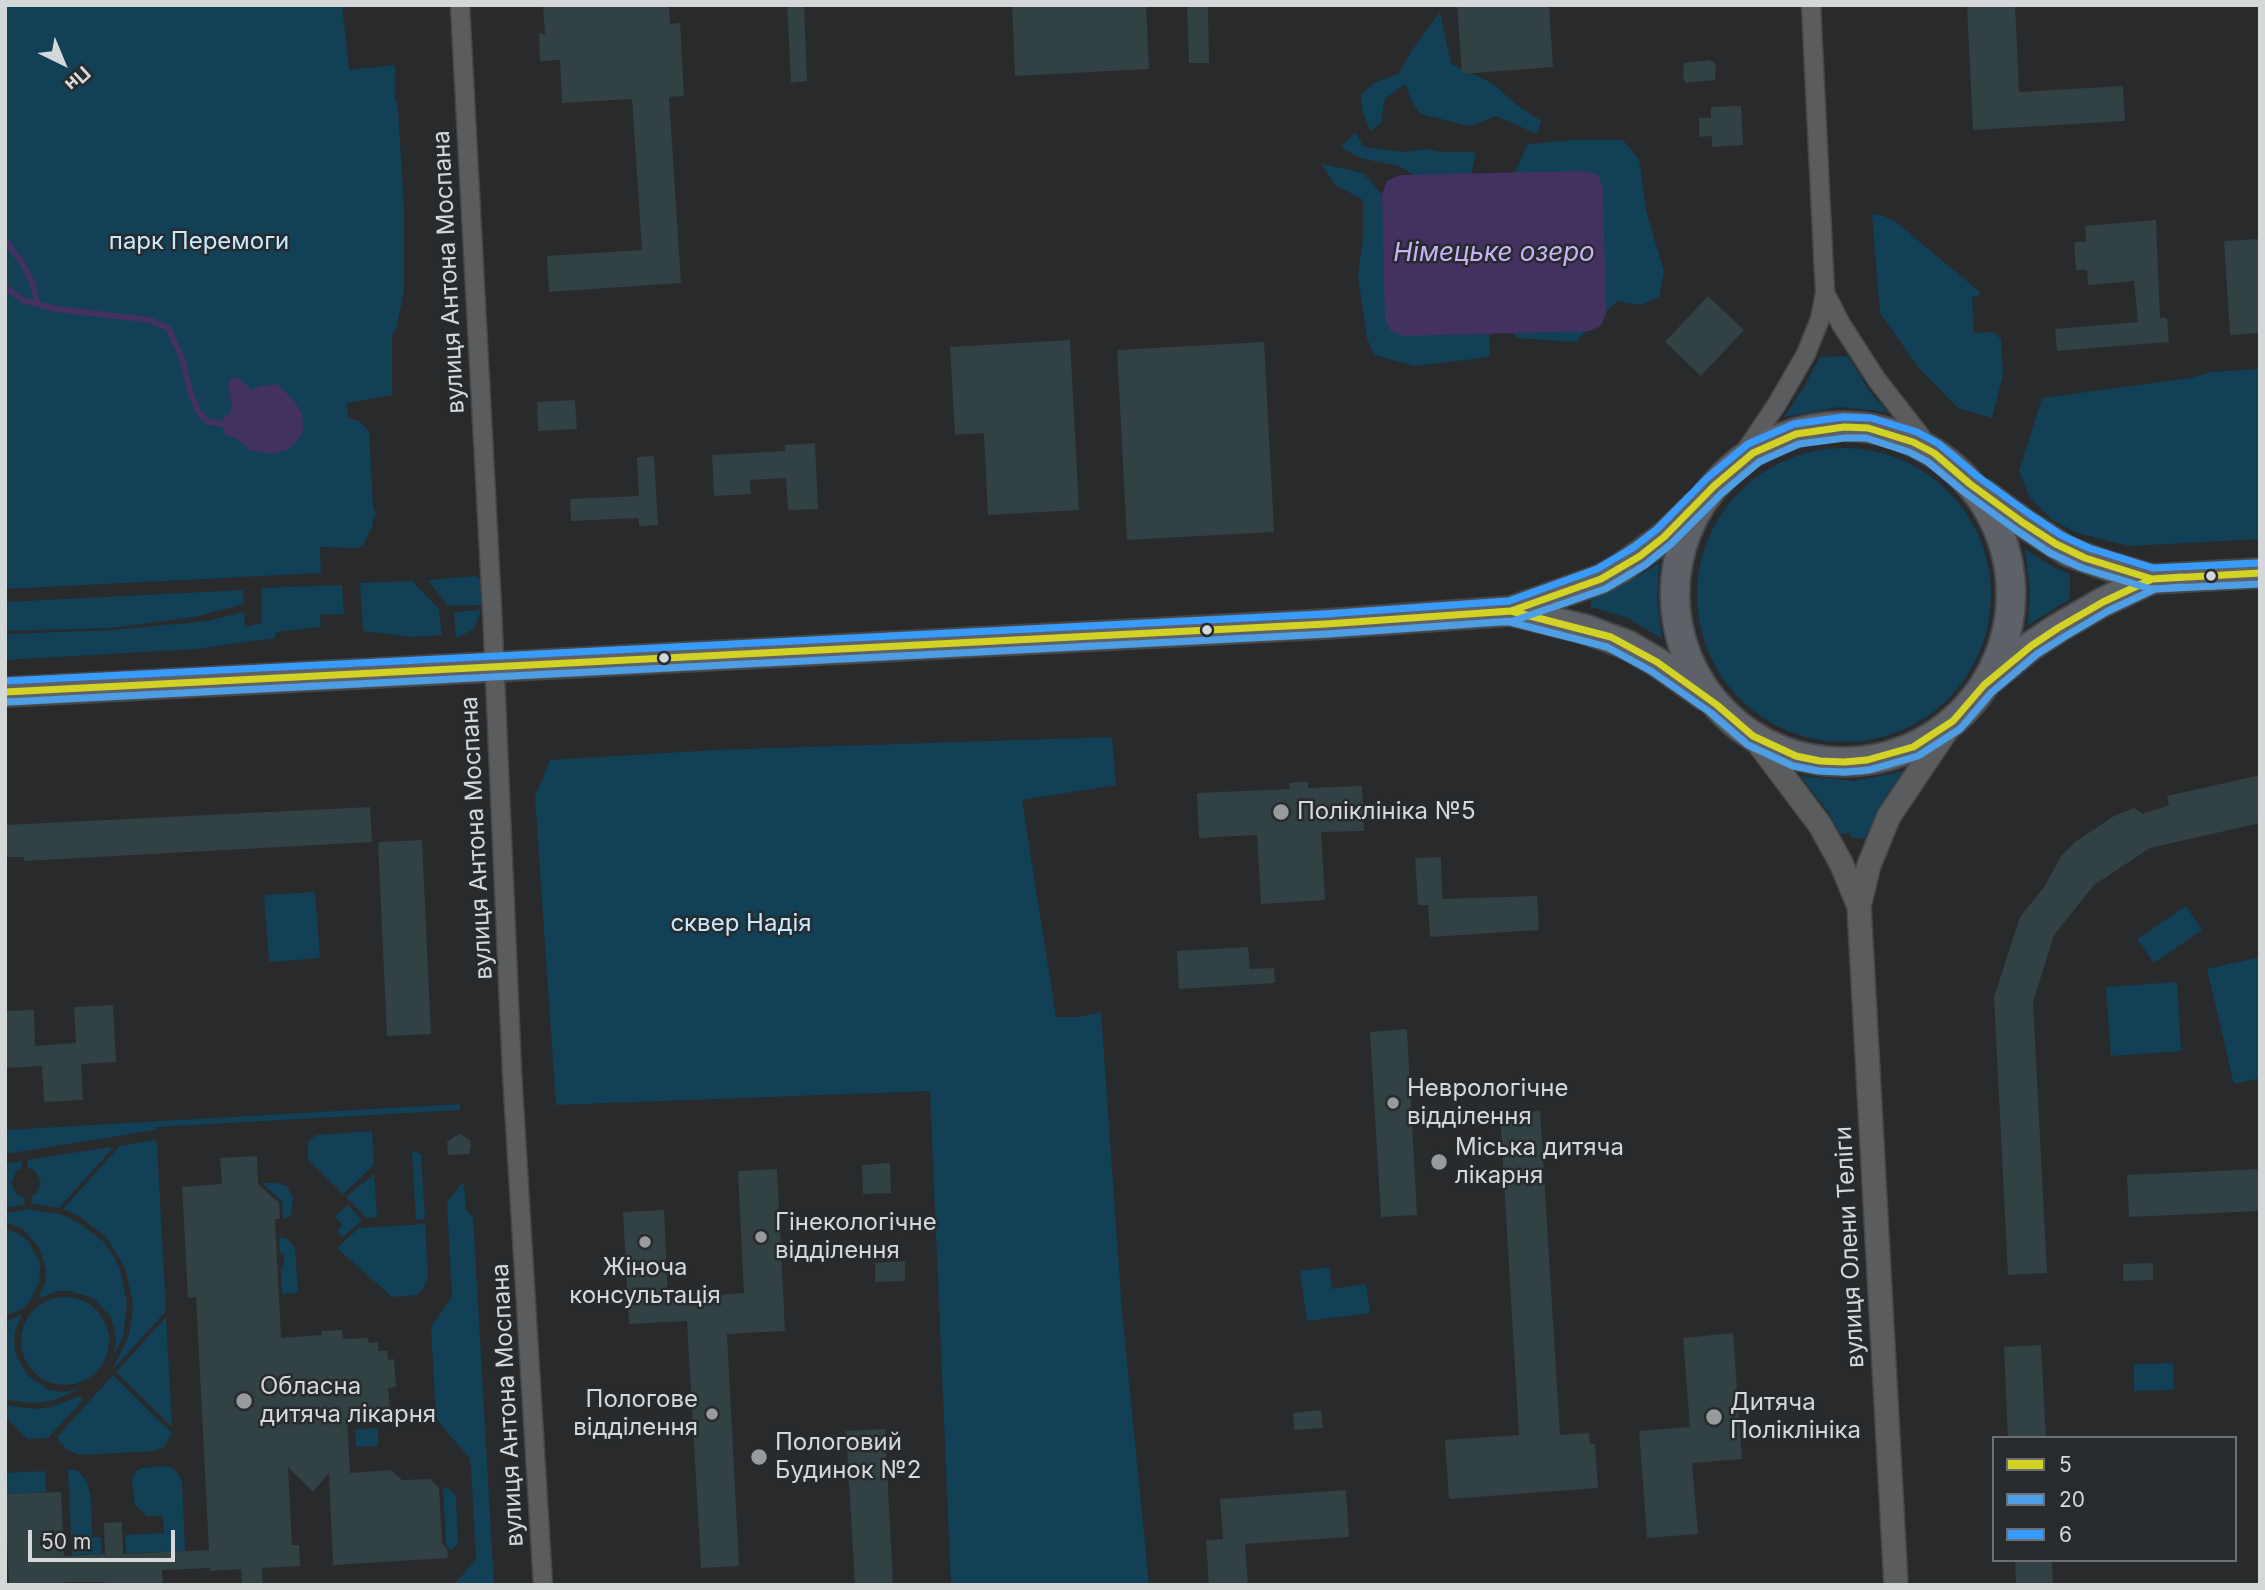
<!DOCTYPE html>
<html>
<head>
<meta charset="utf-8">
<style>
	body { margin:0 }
	#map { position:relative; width:2265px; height:1590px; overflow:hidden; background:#282a2c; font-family:Inter,sans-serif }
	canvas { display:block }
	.frame { position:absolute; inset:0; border:7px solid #d5d8d9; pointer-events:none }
	.legend { position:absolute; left:1992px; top:1436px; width:245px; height:126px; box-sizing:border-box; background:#272b2d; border:2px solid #6d7072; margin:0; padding:9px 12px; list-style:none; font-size:21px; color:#d5d8d9 }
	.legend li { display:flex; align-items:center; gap:14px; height:35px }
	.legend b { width:35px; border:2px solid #6d7072 }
	.north { position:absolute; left:28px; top:28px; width:70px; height:70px; -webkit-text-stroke:5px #272b2d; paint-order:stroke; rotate:137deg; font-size:19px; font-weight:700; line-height:28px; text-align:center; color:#d5d8d9 }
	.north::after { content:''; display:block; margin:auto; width:24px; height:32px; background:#d5d8d9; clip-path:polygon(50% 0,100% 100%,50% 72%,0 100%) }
	.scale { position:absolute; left:28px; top:1530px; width:147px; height:32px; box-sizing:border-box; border:4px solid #d5d8d9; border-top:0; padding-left:9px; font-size:21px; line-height:24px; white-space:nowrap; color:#d5d8d9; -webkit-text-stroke:5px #272b2d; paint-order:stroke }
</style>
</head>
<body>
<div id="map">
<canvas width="2265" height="1590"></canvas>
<div class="frame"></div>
<ul class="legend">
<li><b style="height:9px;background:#d3d325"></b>5</li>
<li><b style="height:9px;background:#4d9ee5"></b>20</li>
<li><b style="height:9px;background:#379bff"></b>6</li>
</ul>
<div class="north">Пн</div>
<div class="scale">50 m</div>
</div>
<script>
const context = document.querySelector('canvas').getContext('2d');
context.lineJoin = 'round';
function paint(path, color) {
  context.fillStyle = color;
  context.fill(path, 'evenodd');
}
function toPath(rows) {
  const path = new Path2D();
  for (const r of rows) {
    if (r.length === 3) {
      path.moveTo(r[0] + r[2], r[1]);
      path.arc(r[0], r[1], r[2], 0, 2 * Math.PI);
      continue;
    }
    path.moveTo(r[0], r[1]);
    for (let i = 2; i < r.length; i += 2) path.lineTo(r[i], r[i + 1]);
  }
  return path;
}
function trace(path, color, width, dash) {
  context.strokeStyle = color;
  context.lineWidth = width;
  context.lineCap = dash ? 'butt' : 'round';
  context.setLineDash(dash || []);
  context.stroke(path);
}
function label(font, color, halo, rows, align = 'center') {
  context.font = font + ' Inter,sans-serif';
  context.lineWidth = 5;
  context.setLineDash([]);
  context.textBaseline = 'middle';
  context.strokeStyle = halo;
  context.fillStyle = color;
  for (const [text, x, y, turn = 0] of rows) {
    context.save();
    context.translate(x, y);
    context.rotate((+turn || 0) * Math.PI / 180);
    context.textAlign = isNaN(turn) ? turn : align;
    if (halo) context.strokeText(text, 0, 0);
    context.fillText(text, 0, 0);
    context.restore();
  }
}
paint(toPath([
	[5,5,342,5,349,70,395,65,395,99,398,107,404,211,404,291,396,329,392,334,392,395,347,403,348,418,359,421,369,431,373,506,376,514,372,523,373,525,363,545,357,548,320,547,321,573,5,589],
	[1440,12,1451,64,1492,83,1517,105,1541,121,1537,134,1496,116,1470,126,1420,114,1410,98,1406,84,1385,98,1381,123,1370,131,1362,109,1361,95,1374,83,1398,74,1413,49],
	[1355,132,1364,147,1404,152,1426,149,1441,152,1476,152,1468,189,1427,182,1398,166,1360,158,1341,147],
	[1574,140,1623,140,1639,159,1646,210,1664,272,1659,297,1640,305,1617,301,1575,342,1518,338,1504,324,1510,183,1528,144],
	[1322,164,1363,173,1396,210,1489,323,1490,357,1415,366,1374,355,1367,338,1358,276,1363,238,1363,200,1334,184],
	[1872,214,1884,216,1897,223,1980,292,1979,296,1972,297,1974,333,1993,332,2001,339,2003,375,1992,418,1958,408,1918,367,1880,313],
	[1848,356,1870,392,1888,412,1839,407,1784,417,1805,385,1820,357],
	[2260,369,2260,539,2129,546,2077,533,2052,520,2029,496,2019,471,2042,398,2190,378,2212,372],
	[1844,595,147],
	[2025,549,2053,567,2070,574,2070,599,2028,625,2030,590],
	[1659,563,1657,598,1662,639,1628,618,1591,607,1591,599,1630,581],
	[475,576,480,580,482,605,448,606,428,580],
	[412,581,439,609,442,635,412,637,363,631,360,583],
	[342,585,344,614,320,615,321,627,275,632,275,638,195,649,5,660,5,634,113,630,207,621,244,612,245,627,262,623,261,588],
	[243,590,244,604,194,617,110,628,5,631,5,602],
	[481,610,474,629,456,638,454,612],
	[1112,737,1116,785,1022,800,1056,1017,1078,1017,1101,1012,1122,1312,1149,1585,951,1585,930,1091,556,1105,535,797,550,760,716,750],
	[1904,771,1883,801,1864,839,1850,837,1850,833,1840,834,1829,813,1800,776,1855,781],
	[315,892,320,958,269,962,264,895],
	[2186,906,2202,930,2154,963,2137,939],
	[2260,957,2260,1078,2234,1084,2207,969],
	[2177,982,2181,1051,2111,1056,2106,987],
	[460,1104,460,1110,157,1127,156,1130,5,1154,5,1130],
	[372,1131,374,1165,343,1194,308,1159,308,1142,316,1135],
	[154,1140,157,1144,166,1311,114,1368,113,1367,128,1338,132,1320,133,1303,125,1268,107,1238,79,1216,63,1209,120,1146],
	[110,1147,112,1149,59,1208,32,1204,31,1197,37,1193,41,1181,34,1170,28,1168,27,1160],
	[412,1151,421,1154,425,1219,416,1220],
	[21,1161,22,1168,16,1172,11,1184,18,1195,24,1197,25,1204,5,1208,5,1164],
	[374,1174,377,1217,367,1218,346,1197],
	[262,1183,276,1183,287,1186,293,1198,291,1216,283,1219,282,1201],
	[461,1184,464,1184,466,1210,473,1217,494,1585,454,1585,476,1559,471,1467,469,1457,443,1428,436,1416,431,1327,452,1297,447,1203],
	[348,1205,362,1220,343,1237,337,1232,343,1225,335,1217],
	[27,1209,60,1214,76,1221,103,1241,113,1255,120,1270,127,1303,123,1336,114,1355,116,1340,114,1327,110,1316,93,1298,70,1291,57,1291,38,1299,45,1283,46,1270,39,1247,23,1229,5,1222,5,1213],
	[425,1224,428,1276,423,1290,416,1295,392,1297,337,1248,359,1228],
	[5,1228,19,1234,28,1241,39,1260,40,1270,39,1282,30,1301,22,1309,5,1316],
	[279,1237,288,1239,295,1248,298,1293,282,1294,281,1267,284,1266,284,1253,280,1253],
	[1329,1267,1332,1289,1366,1284,1370,1313,1307,1321,1300,1271],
	[65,1341,44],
	[22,1314,15,1331,14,1343,16,1355,28,1376,49,1390,60,1392,79,1390,51,1401,34,1403,5,1400,5,1322],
	[166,1317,172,1427,116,1372],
	[2173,1363,2174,1390,2134,1391,2134,1364],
	[113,1375,172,1433,164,1447,155,1451,80,1455,69,1451,61,1444,57,1437],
	[79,1396,83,1400,48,1438,28,1439,5,1417,5,1405,34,1409,51,1407],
	[378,1428,378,1446,356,1447,355,1429],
	[166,1466,175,1470,182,1481,185,1551,126,1553,125,1535,164,1533,163,1516,147,1516,135,1505,132,1480,136,1471,141,1468],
	[68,1470,77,1470,87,1482,91,1498,92,1537,101,1537,102,1554,72,1555],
	[45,1471,46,1492,5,1494,5,1473],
	[447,1488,455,1493,456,1499,458,1544,450,1551,446,1543,443,1489]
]), '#124056');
paint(toPath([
	[1585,171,1598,175,1603,188,1606,313,1601,326,1589,331,1403,336,1391,331,1385,319,1382,194,1387,181,1400,175],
	[237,377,252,390,261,386,277,384,295,402,302,414,303,430,300,437,289,449,273,454,250,450,237,439,223,433,224,416,229,414,232,407,228,384,231,379]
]), '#433161');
trace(toPath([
	[5,240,23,264,33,284,37,302],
	[5,287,23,300,55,309,150,320,168,328,182,358,191,395,199,413,209,422,224,424]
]), '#433161', 6);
paint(toPath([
	[543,5,669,5,670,24,680,23,684,96,669,97,681,283,549,292,547,256,642,250,632,99,562,103,560,60,540,61,539,34,545,34],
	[787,5,804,5,807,81,791,83],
	[1012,5,1146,5,1149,69,1015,76],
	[1187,5,1208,5,1209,63,1189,63],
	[1457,5,1549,5,1553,67,1462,74],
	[1967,5,2015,5,2019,92,2123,86,2125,121,1973,130],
	[1709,60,1714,62,1716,66,1715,80,1686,83,1683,77,1684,63],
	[1741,106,1743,145,1712,147,1712,136,1699,137,1699,118,1711,118,1711,107],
	[2156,220,2160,318,2167,318,2169,342,2057,351,2055,329,2138,322,2134,281,2088,285,2087,270,2076,270,2074,242,2086,242,2085,226],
	[2260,239,2260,333,2230,335,2224,241],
	[1708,296,1744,330,1701,376,1665,342],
	[1070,340,1079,510,988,515,984,433,955,435,950,347],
	[1264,342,1274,532,1127,540,1117,350],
	[575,400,577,429,538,431,537,402],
	[815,443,818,509,788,510,786,478,750,480,751,494,714,496,712,455,785,451,785,445],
	[654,456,658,525,639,526,639,518,571,521,570,499,639,496,637,457],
	[2260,775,2260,823,2150,848,2094,885,2054,935,2033,1002,2047,1273,2008,1275,1994,997,2020,917,2044,887,2062,855,2075,842,2114,816,2134,808,2143,814,2169,805,2167,796],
	[1299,782,1308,782,1308,788,1362,786,1364,831,1321,832,1325,900,1261,904,1257,835,1199,838,1197,793,1290,789,1289,783],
	[370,807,372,842,24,861,24,857,5,857,5,825],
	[422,840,431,1034,387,1036,378,842],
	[1441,857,1442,899,1537,896,1539,930,1430,937,1428,905,1418,905,1415,858],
	[1248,947,1250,969,1274,968,1275,983,1179,989,1177,951],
	[113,1005,116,1062,81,1064,83,1100,44,1102,42,1066,5,1068,5,1011,34,1010,35,1046,76,1043,74,1007],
	[1407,1029,1417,1215,1381,1217,1370,1032],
	[1540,1111,1560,1435,1589,1433,1590,1444,1595,1444,1598,1488,1449,1499,1445,1440,1519,1435,1500,1114],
	[460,1134,470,1140,471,1146,469,1154,448,1155,447,1142,455,1136],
	[257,1156,258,1184,279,1203,280,1219,275,1219,281,1338,322,1335,322,1331,342,1330,343,1339,368,1338,369,1343,378,1342,378,1351,387,1351,388,1360,394,1359,396,1387,388,1388,390,1409,362,1411,362,1416,347,1417,350,1473,391,1470,402,1480,430,1479,439,1487,442,1543,447,1548,448,1558,333,1565,329,1473,313,1492,288,1467,292,1545,299,1545,300,1566,262,1568,263,1585,242,1585,241,1569,210,1571,210,1568,162,1570,163,1585,106,1585,105,1582,65,1582,65,1585,9,1585,5,1494,61,1492,64,1556,105,1554,104,1523,122,1522,123,1554,209,1550,196,1297,188,1298,182,1187,222,1184,220,1158],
	[890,1163,891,1193,863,1194,862,1165],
	[777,1169,785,1331,727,1334,739,1566,701,1568,687,1321,629,1324,623,1212,664,1210,668,1299,744,1293,738,1171],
	[2260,1169,2260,1211,2129,1217,2127,1175],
	[905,1261,905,1281,875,1282,875,1263],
	[2153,1263,2153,1280,2123,1281,2123,1264],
	[1733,1333,1742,1459,1692,1463,1698,1534,1647,1538,1639,1431,1690,1427,1683,1338],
	[2041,1345,2046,1438,2008,1438,2004,1347],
	[1321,1410,1323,1428,1294,1430,1293,1413],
	[885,1429,893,1585,855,1585,846,1431],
	[1346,1490,1349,1537,1245,1544,1248,1585,1209,1585,1206,1540,1223,1539,1220,1499],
	[2015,1560,2052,1560,2053,1585,2016,1585]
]), '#324143');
const minor = toPath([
	[460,5,492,608,512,1072,543,1585],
	[1825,293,1841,324,1877,380,1934,453],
	[1734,468,1777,404,1806,354,1820,319,1825,293,1811,5]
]);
const tertiary = toPath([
	[1753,736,1820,825,1841,863,1859,906],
	[1896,1585,1859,906,1869,865,1889,816,1953,721]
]);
const primary = toPath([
	[1843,594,168],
	[1984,494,2022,522,2069,552,2105,565,2152,579],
	[1511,611,1585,629,1628,645,1657,662,1705,696],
	[1992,678,2031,646,2058,628,2103,602,2152,579,2260,573],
	[5,692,1326,624,1511,611,1601,579,1621,568,1664,537,1696,506]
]);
trace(minor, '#454647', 21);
trace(tertiary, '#454647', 26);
trace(primary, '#454647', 32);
trace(minor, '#5a5c5d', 18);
trace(tertiary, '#5a5c5d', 23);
trace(primary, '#5e6268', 28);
trace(toPath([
	[1499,612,1511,611,1611,637,1657,662,1717,705,1753,736,1796,756,1820,761,1844,762,1867,760,1913,747,1953,721,1984,685,2031,646,2058,628,2103,602,2152,579,2182,577],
	[5,692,1326,624,1511,611,1601,579,1640,556,1664,537,1714,486,1753,453,1796,434,1844,427,1868,428,1913,442,1934,453,1970,484,2022,522,2056,544,2085,558,2152,579,2260,573]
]), '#d3d325', 7);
trace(toPath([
	[1500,622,1510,622,1607,647,1651,671,1711,713,1748,745,1793,766,1819,771,1845,772,1869,770,1918,756,1960,729,1991,693,2037,654,2064,637,2108,611,2155,589,2183,587],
	[6,702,1327,634,1513,621,1605,589,1645,565,1671,544,1721,494,1759,462,1799,444,1845,438,1866,438,1909,452,1928,462,1964,492,2016,530,2050,553,2082,568,2151,589,2260,584]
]), '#4d9ee5', 7);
trace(toPath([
	[5,681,1325,614,1509,601,1597,569,1634,547,1657,529,1707,478,1748,444,1794,424,1843,417,1871,418,1917,432,1939,444,1977,476,2028,513,2061,535,2089,548,2153,568,2259,563]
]), '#379bff', 7);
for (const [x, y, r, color] of [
	[2211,576,6,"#d5d8d9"],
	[1207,630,6,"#d5d8d9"],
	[664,658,6,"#d5d8d9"],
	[1281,812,9,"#989b9c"],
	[1393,1103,7,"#989b9c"],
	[1439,1162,9,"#989b9c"],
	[761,1237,7,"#989b9c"],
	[645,1242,7,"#989b9c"],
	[244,1401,9,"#989b9c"],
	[712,1414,7,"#989b9c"],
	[1714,1417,9,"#989b9c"],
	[759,1457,9,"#989b9c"]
]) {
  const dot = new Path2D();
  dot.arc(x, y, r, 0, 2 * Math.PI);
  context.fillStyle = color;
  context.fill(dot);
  trace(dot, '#272b2d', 2.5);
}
label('24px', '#c5e9fe', '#272b2d', [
	["парк Перемоги",199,242],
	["сквер Надія",741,924]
]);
label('24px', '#d5d8d9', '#272b2d', [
	["вулиця Антона Моспана",449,272,-93],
	["вулиця Антона Моспана",477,838,-93],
	["вулиця Олени Теліги",1850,1247,-93],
	["вулиця Антона Моспана",508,1405,-93]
]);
label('24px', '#d5d8d9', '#272b2d', [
	["Поліклініка №5",1297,812],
	["Неврологічне",1407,1089],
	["відділення",1407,1117],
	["Міська дитяча",1455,1148],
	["лікарня",1455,1176],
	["Гінекологічне",775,1223],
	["відділення",775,1251],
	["Жіноча",645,1268,"center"],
	["консультація",645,1296,"center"],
	["Обласна",260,1387],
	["дитяча лікарня",260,1415],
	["Пологове",698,1400,"right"],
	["відділення",698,1428,"right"],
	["Дитяча",1730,1403],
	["Поліклініка",1730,1431],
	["Пологовий",775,1443],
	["Будинок №2",775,1471]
], 'left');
label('italic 26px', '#c9b2f5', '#272b2d', [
	["Німецьке озеро",1494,253]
]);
</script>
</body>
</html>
